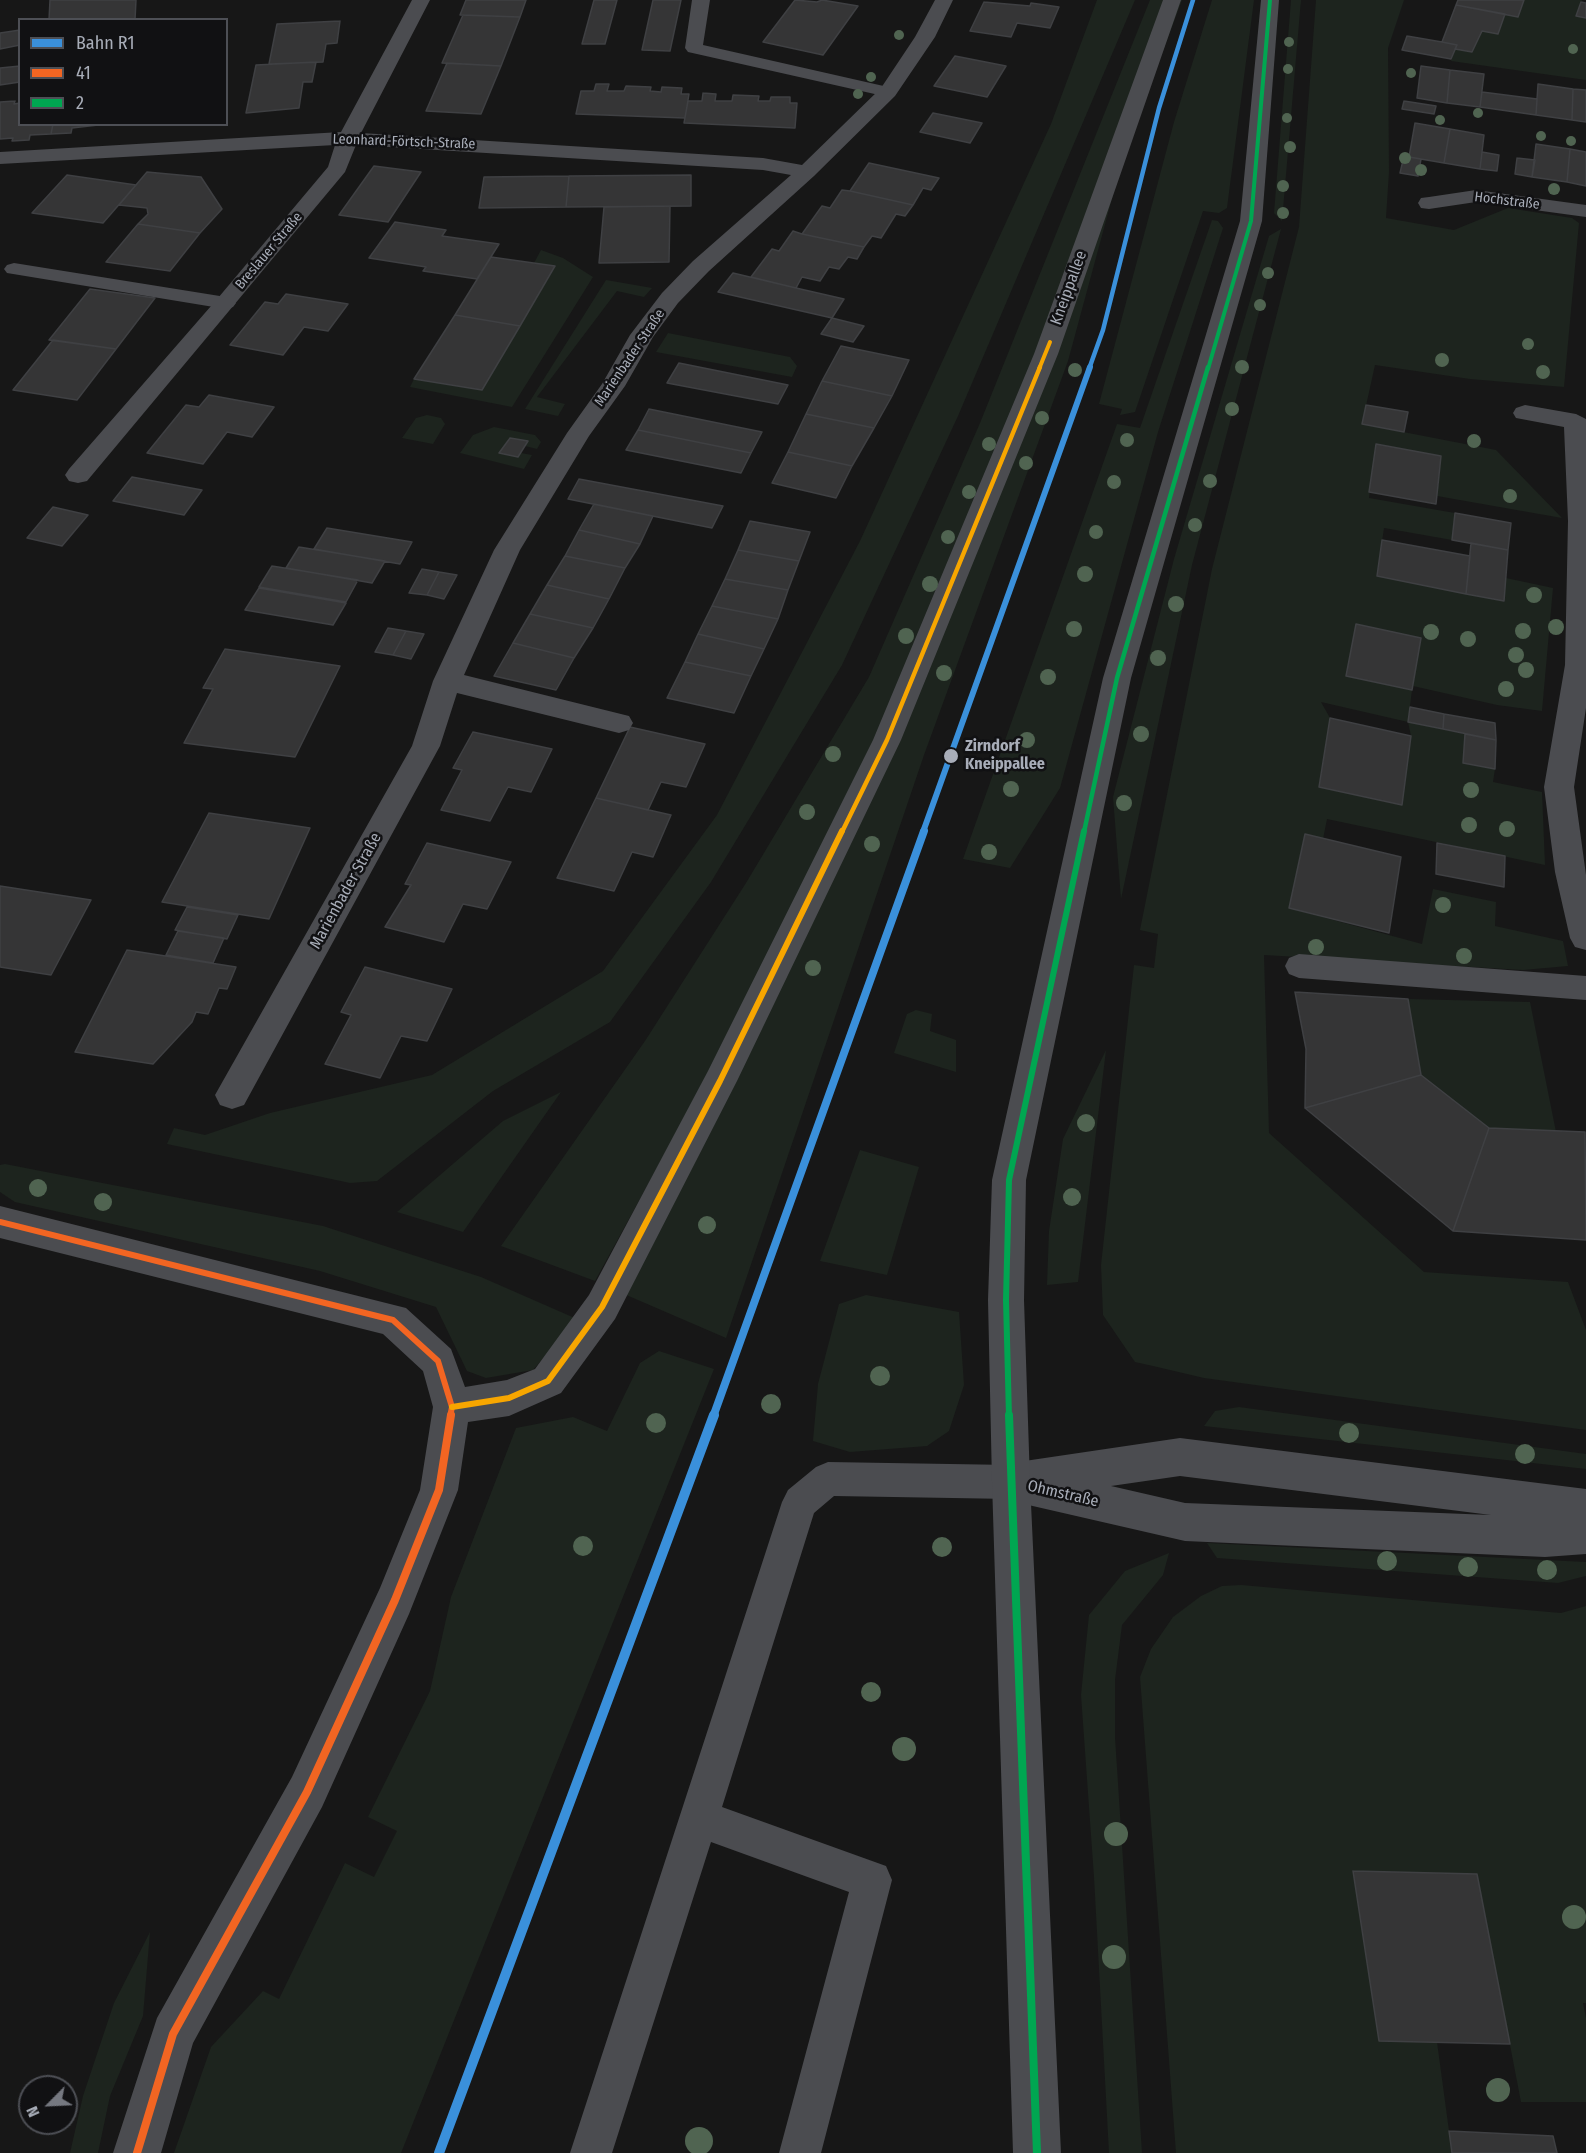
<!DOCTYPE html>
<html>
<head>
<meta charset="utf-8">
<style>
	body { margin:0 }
	#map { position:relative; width:1586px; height:2153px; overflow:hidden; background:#171717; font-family:"Fira Sans Condensed",sans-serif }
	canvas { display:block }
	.legend { position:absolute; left:18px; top:18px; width:210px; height:108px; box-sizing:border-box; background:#111113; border:2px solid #4d4f55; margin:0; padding:8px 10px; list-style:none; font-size:18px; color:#a8adb8 }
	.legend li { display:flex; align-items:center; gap:12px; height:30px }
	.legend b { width:30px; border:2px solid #4d4f55 }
	.north { position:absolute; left:18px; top:2075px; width:60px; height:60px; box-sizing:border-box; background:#111113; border:2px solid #4d4f55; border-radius:50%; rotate:246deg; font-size:16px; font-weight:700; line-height:24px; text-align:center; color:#a8adb8 }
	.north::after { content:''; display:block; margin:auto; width:21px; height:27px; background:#757880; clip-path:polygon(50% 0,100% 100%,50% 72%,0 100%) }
</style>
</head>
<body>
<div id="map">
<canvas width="1586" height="2153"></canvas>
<ul class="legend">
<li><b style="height:8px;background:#3a90db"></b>Bahn R1</li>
<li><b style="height:8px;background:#f26522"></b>41</li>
<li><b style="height:8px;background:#00a651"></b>2</li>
</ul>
<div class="north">N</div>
</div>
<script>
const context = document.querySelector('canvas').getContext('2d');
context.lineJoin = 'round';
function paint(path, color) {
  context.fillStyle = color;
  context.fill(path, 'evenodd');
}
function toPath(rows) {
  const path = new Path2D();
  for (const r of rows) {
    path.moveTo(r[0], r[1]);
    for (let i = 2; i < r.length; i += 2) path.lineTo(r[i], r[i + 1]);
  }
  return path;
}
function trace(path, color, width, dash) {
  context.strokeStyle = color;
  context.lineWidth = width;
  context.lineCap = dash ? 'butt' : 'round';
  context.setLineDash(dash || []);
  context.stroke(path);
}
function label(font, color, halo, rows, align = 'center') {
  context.font = font + ' "Fira Sans Condensed",sans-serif';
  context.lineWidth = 5;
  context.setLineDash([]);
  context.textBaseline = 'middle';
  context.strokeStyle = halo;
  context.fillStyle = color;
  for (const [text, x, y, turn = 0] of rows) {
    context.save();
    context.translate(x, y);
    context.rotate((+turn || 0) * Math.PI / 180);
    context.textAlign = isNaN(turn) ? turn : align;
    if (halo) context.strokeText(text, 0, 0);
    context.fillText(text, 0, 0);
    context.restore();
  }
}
paint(toPath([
	[1097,0,1135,0,958,416,842,665,711,882,610,1022,493,1091,377,1181,350,1183,167,1144,174,1128,205,1135,270,1113,432,1075,603,971,717,815,860,541,1051,124],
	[1150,0,1167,0,1037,349,877,738,709,1073,595,1281,501,1246,645,1041,746,883,869,677,980,423],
	[1176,0,1182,0,1123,158,1068,361,924,755,726,1338,624,1294,896,746],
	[1212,0,1254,0,1227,208,1219,213,1203,211,1135,412,1120,415,1122,409,1099,404,1174,122],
	[1291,0,1301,0,1282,221,1274,213],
	[1316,0,1404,0,1388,48,1389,172,1386,218,1454,230,1508,208,1572,218,1579,223,1564,387,1470,379,1375,365,1362,424,1496,450,1562,518,1437,496,1441,456,1376,444,1369,498,1455,513,1452,540,1384,528,1377,576,1503,601,1506,578,1553,588,1542,711,1497,705,1413,686,1420,638,1346,676,1412,690,1408,722,1465,734,1463,763,1495,769,1493,782,1542,792,1545,865,1327,819,1323,839,1305,834,1289,908,1422,944,1433,889,1496,902,1495,926,1563,941,1568,966,1523,970,1264,955,1269,1133,1424,1272,1568,1282,1586,1330,1586,1430,1204,1378,1153,1366,1135,1362,1103,1315,1101,1265,1134,965,1154,968,1158,934,1140,930,1212,569,1299,227],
	[1321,702,1408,722,1411,736,1401,805,1319,787,1330,718],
	[1524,0,1582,0,1576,16,1586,18,1586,80,1451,61,1455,49,1472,52,1482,31,1498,34,1505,14,1518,17],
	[1212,220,1218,221,1223,228,1158,432,1060,788,1010,868,963,859,1117,424,1140,428],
	[1281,229,1192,565,1121,899,1113,797,1174,559,1269,236],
	[541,250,563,258,593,277,512,407,410,387,414,379,482,390,555,267,534,263],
	[606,280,652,288,644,297,617,291,537,397,565,404,558,416,525,409],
	[668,333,790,357,797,366,792,377,656,352],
	[427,415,441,418,445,424,433,444,402,438,416,418],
	[494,427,535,435,541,442,537,449,525,446,528,441,509,438,500,453,518,457,521,453,532,455,524,469,460,453,473,435],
	[1408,999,1530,1002,1556,1132,1489,1128,1421,1075],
	[916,1010,932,1014,930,1031,956,1040,956,1072,894,1053,907,1014],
	[1106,1050,1078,1282,1047,1285,1049,1231,1063,1139],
	[561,1092,463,1232,397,1212,503,1121],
	[860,1150,919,1167,887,1275,820,1261],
	[5,1164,323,1226,481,1277,577,1319,533,1370,486,1378,467,1371,436,1307,320,1271,15,1202,0,1192,0,1165],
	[866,1295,959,1312,964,1385,949,1431,927,1446,850,1452,813,1441,818,1384,839,1304],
	[659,1351,714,1369,401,2153,174,2153,211,2047,263,1991,279,1999,345,1863,374,1877,397,1831,368,1817,430,1691,451,1597,516,1428,573,1417,607,1431,640,1363],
	[1239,1407,1586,1454,1586,1469,1204,1426,1215,1411],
	[1207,1543,1586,1562,1586,1576,1558,1583,1217,1558],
	[1169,1553,1163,1575,1122,1625,1115,1680,1115,1737,1142,2153,1109,2153,1094,1877,1081,1695,1089,1615,1125,1571],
	[1241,1585,1561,1613,1586,1606,1586,2003,1583,2003,1586,2018,1586,2102,1521,2102,1477,1874,1354,1871,1437,2042,1452,2153,1176,2153,1140,1677,1151,1649,1173,1617,1201,1596,1222,1586],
	[150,1932,143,2016,110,2096,98,2153,70,2153,83,2096,114,2003]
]), '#1d241e');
const building = toPath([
	[50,0,136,0,135,20,49,20,50,0],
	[466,0,526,0,520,17,460,15,466,0],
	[594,0,617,0,605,44,582,44,594,0],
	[653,0,681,0,670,51,642,50,653,0],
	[795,0,817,2,822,0,858,6,823,55,763,42,795,0],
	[1458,0,1524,0,1518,17,1456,5,1458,0],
	[984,2,1030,6,1031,3,1059,7,1050,28,1017,23,1011,37,970,31,984,2],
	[1581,2,1586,3,1586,18,1576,16,1581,2],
	[1456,5,1505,14,1498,34,1482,31,1472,52,1455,49,1457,45,1442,42,1456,5],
	[463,15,520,17,501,66,442,63,463,15],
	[340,21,337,43,326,44,323,62,269,64,277,24,340,21],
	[20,30,20,45,0,49,0,33,20,30],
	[1407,36,1442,42,1457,45,1451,59,1402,50,1407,36],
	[955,56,1006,66,987,97,934,86,955,56],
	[316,62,312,82,303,82,299,108,246,113,256,65,316,62],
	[447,63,501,66,481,114,426,111,447,63],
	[20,66,20,82,0,85,0,68,20,66],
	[1421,66,1450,70,1447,103,1417,98,1421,66],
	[1450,70,1484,74,1480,107,1447,103,1450,70],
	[596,84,609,84,607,91,624,91,626,86,651,87,650,91,661,92,662,87,682,88,681,94,689,94,685,118,576,114,581,91,594,91,596,84],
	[1538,84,1573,89,1572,120,1536,115,1538,84],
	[1573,89,1586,90,1586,122,1572,120,1573,89],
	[1482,92,1537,99,1536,115,1480,107,1482,92],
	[703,93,716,94,715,101,732,101,733,95,759,96,758,101,770,101,771,97,790,97,790,103,797,103,795,128,684,123,688,101,702,101,703,93],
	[15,101,14,104,20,103,20,124,53,124,51,134,30,135,29,140,12,141,13,138,0,139,0,102,15,101],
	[1404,101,1436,106,1434,114,1402,109,1404,101],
	[933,113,982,123,970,143,920,132,933,113],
	[1415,123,1450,129,1444,163,1409,157,1415,123],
	[53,124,107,124,72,128,71,133,51,134,53,124],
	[1450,129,1484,135,1480,169,1444,163,1450,129],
	[1536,144,1570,149,1567,182,1532,177,1536,144],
	[1570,149,1586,152,1586,186,1567,182,1570,149],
	[1482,152,1499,155,1497,171,1480,169,1482,152],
	[1404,156,1421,159,1418,176,1400,173,1404,156],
	[1517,158,1535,160,1532,177,1515,174,1517,158],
	[869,163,939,178,931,190,923,188,913,205,850,191,869,163],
	[374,166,421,172,388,222,339,215,374,166],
	[147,172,201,177,222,209,200,233,138,224,148,214,147,208,119,205,147,172],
	[67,175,136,185,103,223,32,213,67,175],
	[691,175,691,206,566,207,569,176,691,175],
	[569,176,566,207,479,208,484,177,569,176],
	[842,190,850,191,913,205,905,216,896,214,881,238,872,236,864,247,802,234,822,206,830,208,842,190],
	[670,206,669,262,599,263,604,207,670,206],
	[395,222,446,230,442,236,499,244,477,279,423,271,426,267,369,258,395,222],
	[138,224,200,233,170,271,106,262,138,224],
	[793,231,802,234,864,247,857,259,848,257,839,269,829,267,820,281,802,277,796,288,751,277,772,249,779,251,793,231],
	[491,257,555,266,520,326,455,315,491,257],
	[733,273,796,288,844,299,832,318,718,292,733,273],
	[90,289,155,298,116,349,49,340,90,289],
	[286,294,348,304,328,331,304,327,283,355,230,345,265,302,278,304,286,294],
	[455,315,520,326,482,390,414,379,455,315],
	[832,318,864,326,853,342,821,334,832,318],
	[53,340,116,349,77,400,13,390,53,340],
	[841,346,909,360,892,396,822,381,841,346],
	[679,363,788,385,778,404,667,383,679,363],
	[822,381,892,396,874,428,806,414,822,381],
	[209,395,274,407,252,437,227,432,203,464,147,453,186,405,199,407,209,395],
	[1366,405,1408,412,1404,432,1362,424,1366,405],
	[649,409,762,432,751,453,638,430,649,409],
	[806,414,874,428,852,466,788,452,806,414],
	[638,430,751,453,741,473,626,450,638,430],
	[510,438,528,441,518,457,499,453,510,438],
	[1376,444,1441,456,1436,504,1369,492,1376,444],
	[788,452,852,466,836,498,772,483,788,452],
	[132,477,202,490,184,515,113,501,132,477],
	[579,479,723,506,712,528,568,499,579,479],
	[594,504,653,516,640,544,579,530,594,504],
	[53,507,88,515,62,546,27,538,53,507],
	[1455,513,1511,523,1508,550,1452,540,1455,513],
	[750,521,810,532,799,561,738,550,750,521],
	[327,528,412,542,400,564,314,549,327,528],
	[579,530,640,544,625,568,565,556,579,530],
	[1382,540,1470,556,1466,594,1377,576,1382,540],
	[1471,543,1508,550,1504,601,1466,594,1471,543],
	[299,547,385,561,372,583,286,568,299,547],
	[738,550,799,561,788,590,725,579,738,550],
	[565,556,625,568,609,599,547,585,565,556],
	[272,566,358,580,346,602,259,587,272,566],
	[422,569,439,572,427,595,409,593,422,569],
	[439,572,457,575,444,599,427,595,439,572],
	[725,579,788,590,778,619,712,606,725,579],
	[547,585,609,599,593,628,530,614,547,585],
	[259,588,346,603,333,625,245,610,259,588],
	[712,606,778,619,764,649,698,634,712,606],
	[530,614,593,628,574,658,513,643,530,614],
	[1356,624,1421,638,1412,690,1346,676,1356,624],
	[388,628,406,631,393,655,375,652,388,628],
	[406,631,424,634,411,659,393,655,406,631],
	[698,634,764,649,751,676,685,662,698,634],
	[513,643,574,658,556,690,494,676,513,643],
	[225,649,340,666,295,757,184,743,213,689,203,688,225,649],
	[685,662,751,676,734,713,667,698,685,662],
	[1410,707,1444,714,1443,729,1408,722,1410,707],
	[1444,714,1495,723,1496,740,1443,729,1444,714],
	[1330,718,1411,736,1402,805,1319,787,1330,718],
	[630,727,705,744,686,787,661,782,648,810,596,798,630,727],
	[473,732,552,749,531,792,508,787,490,821,441,810,462,770,453,768,473,732],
	[1465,734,1496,740,1495,769,1463,763,1465,734],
	[596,798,671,815,653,857,632,852,614,891,557,878,596,798],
	[209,813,310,828,269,919,162,902,209,813],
	[1305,834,1401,857,1389,933,1289,908,1305,834],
	[427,843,511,862,487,909,463,904,444,942,385,927,411,885,405,884,427,843],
	[1437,843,1505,856,1504,887,1436,874,1437,843],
	[0,886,91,900,51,975,0,967,0,886],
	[187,907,238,915,227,939,175,930,187,907],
	[178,931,224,938,213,963,166,955,178,931],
	[127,950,236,967,227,989,219,988,208,1014,196,1012,192,1022,153,1064,75,1052,127,950],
	[365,967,452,989,427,1041,401,1036,380,1078,325,1064,351,1015,341,1012,365,967],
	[1295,992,1408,999,1421,1075,1305,1108,1306,1049,1295,992],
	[1421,1075,1489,1128,1453,1231,1305,1108,1421,1075],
	[1489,1128,1585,1132,1586,1240,1453,1231,1489,1128],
	[1353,1871,1477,1874,1510,2044,1379,2041,1353,1871],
	[1449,2131,1553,2136,1557,2153,1452,2153,1449,2131]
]);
paint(building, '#353536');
trace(building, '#3f4043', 1.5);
paint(toPath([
	[692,0,710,0,703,45,888,87,894,88,897,92,894,96,888,97,688,52,685,48,692,0],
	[14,263,226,297,233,299,236,303,233,307,226,309,7,273,4,269,7,265,14,263],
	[1299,954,1586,976,1586,1000,1299,978,1289,974,1285,966,1289,958,1299,954],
	[828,1462,1011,1465,1023,1470,1028,1482,1023,1494,1011,1499,834,1496,814,1513,722,1807,886,1866,892,1880,821,2153,779,2153,849,1892,711,1842,612,2153,570,2153,782,1502,788,1490,816,1467,828,1462]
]), '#4b4c50');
paint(toPath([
	[412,0,430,0,361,133,763,158,802,165,881,88,915,37,935,0,953,0,935,37,895,96,814,176,709,271,678,303,653,337,625,386,589,436,520,550,464,675,629,716,633,723,629,730,619,733,457,693,440,746,244,1105,232,1109,220,1105,215,1095,412,746,433,681,494,550,567,433,602,384,630,335,662,293,693,261,791,175,763,170,356,145,345,172,87,481,78,483,69,481,65,475,69,469,218,298,328,167,335,145,0,164,0,152,341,132,412,0],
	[1163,0,1181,0,1058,354,901,740,737,1081,615,1319,561,1393,509,1416,468,1422,458,1490,409,1614,322,1807,193,2043,161,2153,113,2153,157,2018,292,1777,380,1588,420,1490,433,1407,423,1371,383,1334,0,1238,0,1206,406,1308,451,1349,465,1387,507,1380,535,1369,589,1295,708,1071,873,740,1034,354,1163,0],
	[1476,190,1586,205,1586,217,1476,202,1429,209,1421,208,1418,203,1421,198,1429,197,1476,190],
	[1525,405,1576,414,1586,419,1586,708,1574,787,1586,875,1586,950,1575,947,1570,938,1555,872,1544,787,1565,665,1568,521,1564,427,1516,418,1513,413,1516,408,1525,405],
	[1180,1438,1586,1489,1586,1554,1545,1557,1185,1541,1011,1501,997,1495,992,1482,997,1469,1011,1463,1180,1438],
	[1180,1476,1491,1515,1185,1503,1111,1486,1180,1476]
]), '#4b4c50');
paint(toPath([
	[1261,0,1279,0,1262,221,1131,678,1026,1180,1024,1300,1030,1482,1061,2153,1013,2153,992,1482,988,1300,992,1180,1103,678,1240,221,1261,0]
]), '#4b4c50');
trace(toPath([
	[0,1222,393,1320,438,1361,452,1407,450,1417]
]), '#f26522', 6);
trace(toPath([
	[137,2153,173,2034,307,1792,395,1600,439,1490,451,1415]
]), '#f26522', 8);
trace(toPath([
	[1208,369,1251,221,1270,0]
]), '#00a651', 4);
trace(toPath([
	[1084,832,1117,678,1208,367]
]), '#00a651', 4.5);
trace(toPath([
	[1009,1417,1006,1300,1009,1180,1084,831]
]), '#00a651', 6);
trace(toPath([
	[1009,1415,1037,2153]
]), '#00a651', 8);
trace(toPath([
	[1039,369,1050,342]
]), '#f7a600', 4);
trace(toPath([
	[842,832,887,740,1040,367]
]), '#f7a600', 4.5);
trace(toPath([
	[452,1407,509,1398,548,1381,602,1307,720,1081,842,831]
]), '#f7a600', 6);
trace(toPath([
	[1089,369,1103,330,1159,108,1193,0]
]), '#3a90db', 4.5);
trace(toPath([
	[923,832,1090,367]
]), '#3a90db', 6);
trace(toPath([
	[713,1417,924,831]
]), '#3a90db', 8);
trace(toPath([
	[439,2153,714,1415]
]), '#3a90db', 10);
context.fillStyle = '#506451';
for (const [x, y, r] of [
	[899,35,5],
	[1289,42,5],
	[1573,49,5],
	[1288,69,5],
	[1411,73,5],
	[871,77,5],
	[858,94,5],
	[1478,113,5],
	[1287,118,5],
	[1440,120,5],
	[1541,136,5],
	[1571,141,5],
	[1290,147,6],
	[1405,158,6],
	[1421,170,6],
	[1283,186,6],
	[1554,189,6],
	[1283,213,6],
	[1268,273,6],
	[1260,305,6],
	[1528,344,6],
	[1442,360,7],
	[1242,367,7],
	[1075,370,7],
	[1543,372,7],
	[1232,409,7],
	[1042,418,7],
	[1127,440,7],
	[1474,441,7],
	[989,444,7],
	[1026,463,7],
	[1210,481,7],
	[1114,482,7],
	[969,492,7],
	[1510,496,7],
	[1195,525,7],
	[1096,532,7],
	[948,537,7],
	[1085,574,8],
	[930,584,8],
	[1534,595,8],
	[1176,604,8],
	[1556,627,8],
	[1074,629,8],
	[1523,631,8],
	[1431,632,8],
	[906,636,8],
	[1468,639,8],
	[1516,655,8],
	[1158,658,8],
	[1526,670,8],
	[944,673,8],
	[1048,677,8],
	[1506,689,8],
	[1141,734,8],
	[1027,740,8],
	[833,754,8],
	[1011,789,8],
	[1471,790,8],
	[1124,803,8],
	[807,812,8],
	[1469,825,8],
	[1507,829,8],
	[872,844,8],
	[989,852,8],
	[1443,905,8],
	[1316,947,8],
	[1464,956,8],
	[813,968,8],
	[1086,1123,9],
	[38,1188,9],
	[1072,1197,9],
	[103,1202,9],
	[707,1225,9],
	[880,1376,10],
	[771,1404,10],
	[656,1423,10],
	[1349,1433,10],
	[1525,1454,10],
	[583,1546,10],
	[942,1547,10],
	[1387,1561,10],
	[1468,1567,10],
	[1547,1570,10],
	[871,1692,10],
	[904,1749,12],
	[1116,1834,12],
	[1574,1917,12],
	[1114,1957,12],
	[1498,2090,12],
	[699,2141,14]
]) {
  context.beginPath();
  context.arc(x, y, r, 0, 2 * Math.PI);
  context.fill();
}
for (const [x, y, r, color] of [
	[951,756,8,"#a8adb8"]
]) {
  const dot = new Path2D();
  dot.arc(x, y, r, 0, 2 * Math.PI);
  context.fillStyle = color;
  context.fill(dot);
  trace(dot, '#111113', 2);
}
label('14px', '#a8adb8', '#111113', [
	["Leonhard-Förtsch-Straße",404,142,2],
	["Hochstraße",1507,201,7],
	["Breslauer Straße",269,251,-50],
	["Marienbader Straße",630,358,-56]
]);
label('16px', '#a8adb8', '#111113', [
	["Kneippallee",1069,288,-70],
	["Marienbader Straße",346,891,-61],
	["Ohmstraße",1063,1494,13]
]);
label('bold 16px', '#a8adb8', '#111113', [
	["Zirndorf",965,747],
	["Kneippallee",965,765]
], 'left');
</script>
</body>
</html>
